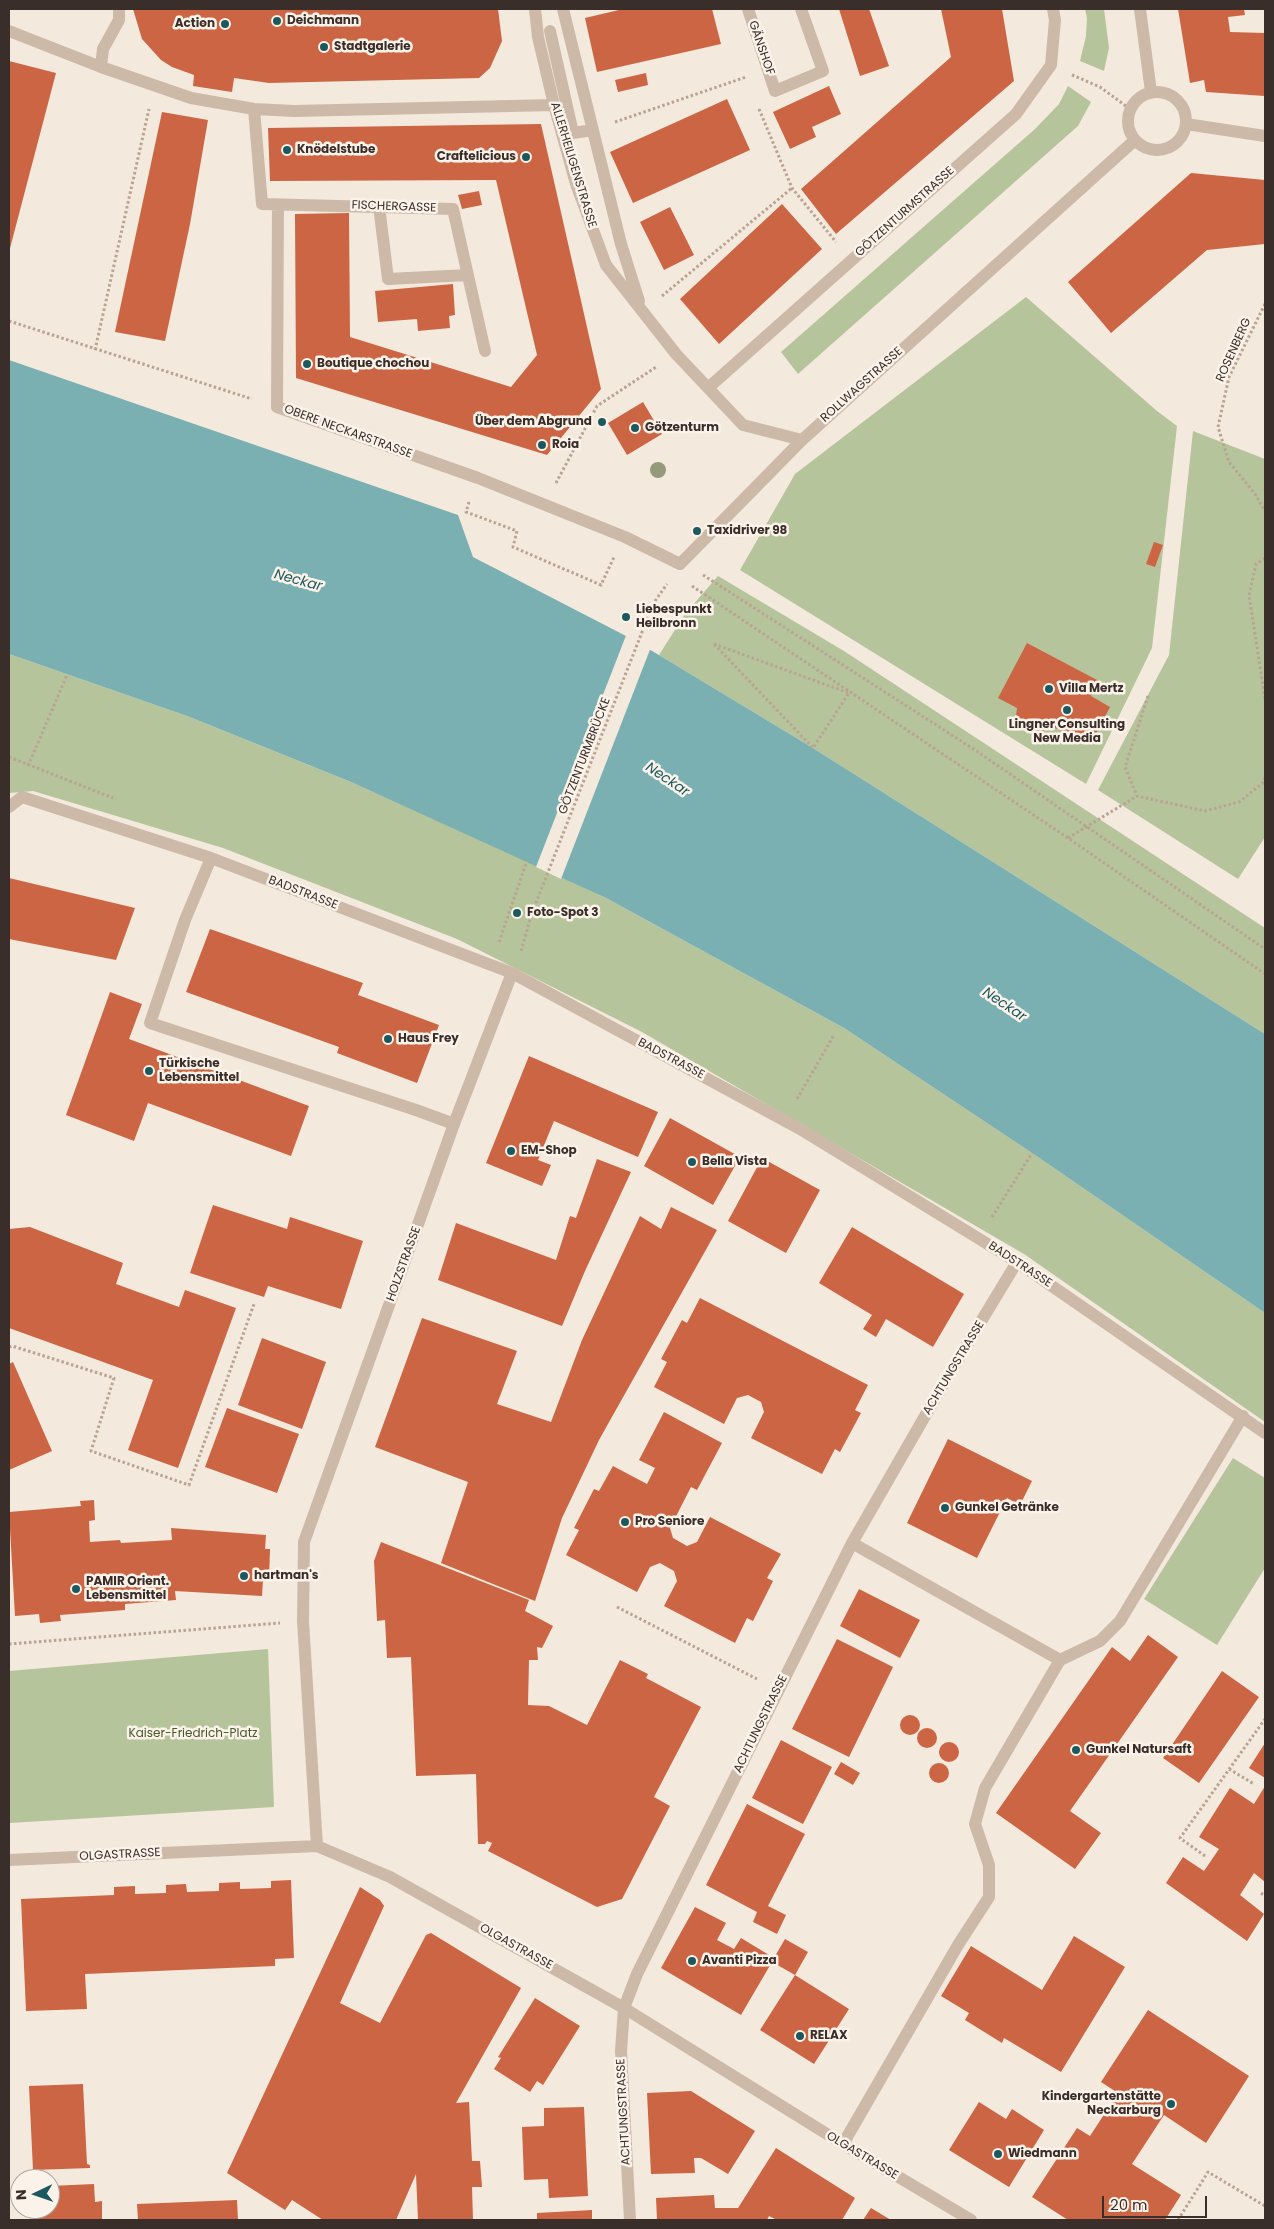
<!DOCTYPE html>
<html>
<head>
<meta charset="utf-8">
<style>
	body { margin:0 }
	#map { position:relative; width:1274px; height:2229px; overflow:hidden; background:#f4e9dd; font-family:Poppins,sans-serif }
	canvas { display:block }
	.frame { position:absolute; inset:0; border:10px solid #392e29; pointer-events:none }
	.north { position:absolute; left:10px; top:2169px; width:50px; height:50px; box-sizing:border-box; background:#fbf3ea; border:1px solid #ada49d; border-radius:50%; rotate:267deg; font-size:14px; font-weight:700; line-height:20px; text-align:center; color:#392e29 }
	.north::after { content:''; display:block; margin:auto; width:18px; height:22px; background:#1c595e; clip-path:polygon(50% 0,100% 100%,50% 72%,0 100%) }
	.scale { position:absolute; left:1102px; top:2196px; width:105px; height:22px; box-sizing:border-box; border:2px solid #392e29; border-top:0; padding-left:6px; font-size:15px; line-height:18px; white-space:nowrap; color:#392e29; -webkit-text-stroke:4px #fbf3ea; paint-order:stroke }
</style>
</head>
<body>
<div id="map">
<canvas width="1274" height="2229"></canvas>
<div class="frame"></div>
<div class="north">N</div>
<div class="scale">20 m</div>
</div>
<script>
const context = document.querySelector('canvas').getContext('2d');
context.lineJoin = 'round';
function paint(path, color) {
  context.fillStyle = color;
  context.fill(path, 'evenodd');
}
function toPath(rows) {
  const path = new Path2D();
  for (const r of rows) {
    if (r.length === 3) {
      path.moveTo(r[0] + r[2], r[1]);
      path.arc(r[0], r[1], r[2], 0, 2 * Math.PI);
      continue;
    }
    path.moveTo(r[0], r[1]);
    for (let i = 2; i < r.length; i += 2) path.lineTo(r[i], r[i + 1]);
  }
  return path;
}
function trace(path, color, width, dash) {
  context.strokeStyle = color;
  context.lineWidth = width;
  context.lineCap = dash ? 'butt' : 'round';
  context.setLineDash(dash || []);
  context.stroke(path);
}
function label(font, color, halo, rows, align = 'center') {
  context.font = font + ' Poppins,sans-serif';
  context.lineWidth = 5;
  context.setLineDash([]);
  context.textBaseline = 'middle';
  context.strokeStyle = halo;
  context.fillStyle = color;
  for (const [text, x, y, turn = 0] of rows) {
    context.save();
    context.translate(x, y);
    context.rotate((+turn || 0) * Math.PI / 180);
    context.textAlign = isNaN(turn) ? turn : align;
    if (halo) context.strokeText(text, 0, 0);
    context.fillText(text, 0, 0);
    context.restore();
  }
}
paint(toPath([
	[1085,9,1104,9,1109,48,1104,71,1080,61,1086,36,1087,18],
	[1068,86,1091,102,1078,126,798,374,781,352,1035,129,1059,104],
	[1026,297,1157,411,1177,426,1152,648,1086,784,740,570,795,474],
	[1193,431,1265,459,1265,837,1238,879,1098,790,1169,655],
	[718,576,844,651,1265,928,1265,1034,813,748,659,655,685,614],
	[9,654,187,716,351,782,527,861,606,898,844,1028,1032,1153,1265,1313,1265,1422,1024,1254,642,1032,457,939,223,848,33,791,9,793],
	[1233,1458,1265,1478,1265,1568,1217,1645,1144,1599],
	[268,1649,274,1807,10,1823,9,1671]
]), '#b6c49c');
paint(toPath([
	[9,360,458,515,473,557,626,636,659,655,813,748,1265,1034,1265,1313,1032,1153,844,1028,606,898,351,782,187,716,9,654]
]), '#7bb0b3');
paint(toPath([
	[627,633,651,647,561,879,536,867]
]), '#f4e9dd');
paint(toPath([
	[133,9,498,9,502,41,490,68,479,78,269,83,234,78,232,92,193,86,194,75,172,67,161,60,142,39],
	[623,9,712,9,721,44,597,72,585,18],
	[839,9,869,9,889,66,860,76],
	[941,9,1002,9,1014,81,836,234,801,189,951,57],
	[1178,9,1244,9,1245,15,1228,17,1230,32,1265,33,1265,96,1206,92,1204,80,1190,83],
	[9,61,56,73,9,252],
	[646,73,648,85,618,92,615,80],
	[829,86,841,114,812,127,816,137,790,149,773,112],
	[727,99,750,150,633,203,610,152],
	[162,112,208,120,190,224,165,341,115,332],
	[541,124,601,389,547,455,296,378,295,214,349,213,350,337,511,387,537,355,496,180,270,181,268,128],
	[1191,173,1265,180,1265,244,1207,250,1111,333,1068,282],
	[479,191,482,205,462,209,458,195],
	[782,204,822,249,719,344,680,299],
	[670,207,694,255,664,270,640,222],
	[453,284,455,315,449,316,450,328,418,331,417,319,378,322,375,291],
	[643,402,662,434,627,455,608,423],
	[1154,542,1163,545,1155,567,1146,564],
	[1027,643,1099,681,1091,696,1110,707,1090,745,1051,726,1038,734,1023,729,1016,716,1017,708,998,698],
	[9,878,135,908,116,960,9,939],
	[210,929,363,983,358,995,439,1025,417,1083,337,1053,339,1047,186,992],
	[110,992,142,1004,129,1039,309,1106,291,1156,148,1103,134,1141,66,1115],
	[529,1056,658,1112,638,1157,554,1121,538,1160,551,1165,542,1186,486,1163],
	[670,1118,740,1157,713,1205,644,1166],
	[762,1158,820,1190,786,1253,728,1221],
	[597,1159,631,1172,585,1271,562,1326,438,1280,456,1223,556,1260,570,1216,576,1218],
	[213,1205,287,1229,290,1217,363,1241,341,1309,268,1286,264,1297,190,1273],
	[671,1207,717,1230,599,1440,562,1518,535,1601,441,1563,468,1482,375,1447,422,1318,517,1351,497,1404,551,1422,582,1340,640,1216,661,1229],
	[30,1227,123,1263,116,1284,179,1307,185,1290,236,1308,178,1468,128,1450,153,1380,9,1328,9,1229],
	[852,1227,964,1294,933,1347,886,1319,876,1337,863,1329,872,1315,819,1283],
	[700,1298,868,1385,855,1410,861,1413,840,1452,835,1449,822,1474,751,1438,764,1412,761,1402,748,1395,737,1398,724,1424,654,1387,667,1362,661,1359,682,1320,687,1323],
	[262,1338,326,1362,302,1429,238,1405],
	[13,1362,52,1451,9,1470,9,1364],
	[227,1408,299,1434,277,1493,205,1467],
	[664,1412,722,1443,697,1490,691,1487,670,1528,673,1538,687,1546,697,1542,710,1517,781,1554,767,1578,773,1581,753,1621,747,1618,735,1643,664,1606,677,1581,674,1571,660,1563,650,1567,637,1592,566,1555,579,1530,574,1528,594,1489,599,1491,613,1466,647,1484,655,1468,639,1460],
	[948,1439,1032,1481,1020,1505,1007,1498,977,1558,907,1523],
	[94,1500,95,1520,89,1521,90,1542,120,1540,121,1543,172,1540,171,1528,266,1535,265,1549,270,1549,269,1580,263,1580,262,1596,175,1591,176,1600,125,1604,125,1610,60,1615,61,1621,40,1623,39,1614,15,1616,9,1512,81,1506,80,1501],
	[381,1542,529,1600,525,1611,553,1626,542,1648,537,1647,538,1660,529,1660,528,1705,549,1706,587,1725,620,1660,648,1674,646,1678,701,1707,654,1797,670,1806,622,1899,597,1907,488,1851,492,1843,487,1841,485,1844,478,1844,476,1774,416,1776,411,1657,387,1658,385,1620,377,1621,374,1561],
	[859,1589,920,1620,900,1658,840,1626],
	[1148,1635,1178,1657,1070,1811,1101,1833,1075,1869,996,1813,1112,1647,1130,1661],
	[837,1639,893,1667,849,1757,792,1729],
	[1222,1671,1259,1697,1199,1783,1163,1758],
	[910,1725,10],
	[927,1738,10],
	[781,1740,832,1767,803,1824,752,1798],
	[949,1752,10],
	[1265,1743,1265,1778,1249,1768],
	[841,1762,860,1773,853,1785,834,1774],
	[939,1773,10],
	[1265,1786,1265,1882,1254,1873,1240,1895,1264,1914,1247,1941,1166,1883,1183,1857,1204,1871,1219,1849,1199,1837,1230,1788,1254,1804],
	[747,1804,805,1834,768,1906,786,1915,777,1934,753,1922,757,1912,706,1885],
	[291,1880,294,1958,275,1959,275,1966,85,1974,87,2009,26,2011,21,1899,114,1895,114,1887,135,1886,135,1894,166,1893,166,1885,186,1884,187,1892,219,1891,219,1883,240,1882,240,1889,271,1888,271,1881],
	[360,1887,380,1900,384,1906,340,2003,380,2023,426,1935,431,1933,521,1988,456,2103,469,2102,472,2161,480,2161,482,2187,472,2187,473,2220,418,2220,416,2174,396,2220,323,2220,292,2200,285,2210,227,2173],
	[695,1907,726,1923,717,1940,734,1949,741,1938,774,1958,785,1939,808,1952,795,1975,772,1962,741,2015,661,1968],
	[1074,1936,1125,1967,1061,2072,1004,2038,1002,2043,965,2020,969,2013,941,1996,971,1946,1042,1990],
	[795,1975,849,2009,814,2064,760,2030],
	[535,1998,580,2026,543,2085,537,2081,530,2092,494,2069,501,2058,498,2057],
	[1148,2010,1249,2076,1206,2143,1164,2115,1132,2164,1181,2195,1165,2220,1068,2220,1032,2197,1077,2128,1090,2136,1118,2093,1101,2082],
	[83,2084,87,2164,90,2165,90,2168,33,2170,29,2086],
	[691,2091,755,2131,728,2174,701,2158,694,2158,695,2173,651,2174,647,2093],
	[979,2102,1006,2119,1012,2109,1044,2130,1009,2187,949,2150],
	[584,2107,588,2196,549,2198,548,2179,524,2180,522,2127,544,2126,544,2108],
	[776,2148,855,2198,842,2220,777,2220,769,2216,767,2220,657,2220,656,2198,714,2195,715,2208,738,2208],
	[94,2184,95,2202,102,2201,102,2220,35,2220,34,2209,50,2209,50,2186],
	[237,2200,238,2220,138,2220,137,2204],
	[871,2208,891,2220,863,2220],
	[592,2210,592,2220,537,2220,537,2213]
]), '#cc6543');
trace(toPath([
	[1072,75,1100,87,1130,109],
	[759,109,792,188,836,242],
	[615,122,746,77],
	[662,296,792,188],
	[1265,304,1229,377,1218,427,1229,462,1255,494,1265,511],
	[9,321,252,399],
	[95,350,149,109],
	[556,483,597,406,656,367],
	[469,502,466,512,517,531,513,547,601,585,614,557],
	[1265,558,1256,564,1249,595,1265,699],
	[703,575,972,748,1265,949],
	[692,586,1068,838,1265,974],
	[714,644,849,693,813,748,714,644],
	[1148,696,1125,767,1137,796,1205,811,1239,802,1264,782,1265,775],
	[9,757,113,798],
	[28,766,67,675],
	[1068,838,1137,796],
	[499,942,527,861],
	[521,951,532,913,653,604,667,584],
	[797,1099,834,1035],
	[992,1217,1032,1153],
	[9,1347,12,1346,114,1378,91,1451,189,1485,254,1304],
	[617,1607,757,1679],
	[9,1644,280,1623],
	[1229,1769,1254,1784],
	[1205,1856,1180,1838,1265,1719],
	[1261,1893,1265,1896],
	[1178,2220,1208,2172,1265,2206]
]), '#b9a392', 3, [2.5, 2.5]);
trace(toPath([
	[535,9,538,37,554,105,576,184,606,265,676,354,743,425,802,440],
	[563,9,621,244,639,301],
	[748,9,775,91,823,71,801,9],
	[1140,9,1151,92],
	[9,31,101,67,191,98,254,109,294,111,554,105],
	[550,31,573,133,593,130],
	[101,67,103,49,119,20,119,9],
	[1157,121,29],
	[254,109,262,204,453,209,485,351],
	[1186,124,1265,136],
	[278,205,277,407,478,478,625,537,680,564,802,440,1135,140],
	[379,206,388,279,468,275],
	[708,388,1016,114,1051,65,1055,20,1053,9],
	[9,807,22,797,211,858,512,973,800,1129,1017,1262,1265,1433],
	[211,858,185,920,150,1023,416,1110,454,1124],
	[852,1543,1060,1660],
	[317,1846,303,1621,304,1542,454,1124,512,973],
	[9,1860,317,1846,390,1877,624,2008,843,2144,971,2220],
	[843,2144,958,1945,989,1897,989,1865,975,1824,985,1788,1060,1660,1100,1641,1120,1621,1243,1416],
	[630,2220,621,2051,624,2008,637,1974,852,1543,948,1376,1017,1262]
]), '#cdb9a8', 12);
context.fillStyle = '#959a7b';
for (const [x, y] of [
	[658,470]
]) {
  context.beginPath();
  context.arc(x, y, 8, 0, 2 * Math.PI);
  context.fill();
}
for (const [x, y, r, color] of [
	[277,21,5,"#1c595e"],
	[225,24,5,"#1c595e"],
	[324,47,5,"#1c595e"],
	[287,150,5,"#1c595e"],
	[526,157,5,"#1c595e"],
	[307,364,5,"#1c595e"],
	[602,422,5,"#1c595e"],
	[635,428,5,"#1c595e"],
	[542,445,5,"#1c595e"],
	[697,531,5,"#1c595e"],
	[626,617,5,"#1c595e"],
	[1049,689,5,"#1c595e"],
	[1067,710,5,"#1c595e"],
	[517,913,5,"#1c595e"],
	[388,1039,5,"#1c595e"],
	[149,1071,5,"#1c595e"],
	[511,1151,5,"#1c595e"],
	[692,1162,5,"#1c595e"],
	[945,1508,5,"#1c595e"],
	[625,1522,5,"#1c595e"],
	[244,1576,5,"#1c595e"],
	[76,1589,5,"#1c595e"],
	[1076,1750,5,"#1c595e"],
	[692,1961,5,"#1c595e"],
	[800,2036,5,"#1c595e"],
	[1171,2104,5,"#1c595e"],
	[998,2154,5,"#1c595e"]
]) {
  const dot = new Path2D();
  dot.arc(x, y, r, 0, 2 * Math.PI);
  context.fillStyle = color;
  context.fill(dot);
  trace(dot, '#fbf3ea', 2);
}
label('bold 12px', '#392e29', '#fbf3ea', [
	["Deichmann",287,21],
	["Action",215,24,"right"],
	["Stadtgalerie",334,47],
	["Knödelstube",297,150],
	["Craftelicious",516,157,"right"],
	["Boutique chochou",317,364],
	["Über dem Abgrund",592,422,"right"],
	["Götzenturm",645,428],
	["Roia",552,445],
	["Taxidriver 98",707,531],
	["Liebespunkt",636,610],
	["Heilbronn",636,624],
	["Villa Mertz",1059,689],
	["Lingner Consulting",1067,725,"center"],
	["New Media",1067,739,"center"],
	["Foto-Spot 3",527,913],
	["Haus Frey",398,1039],
	["Türkische",159,1064],
	["Lebensmittel",159,1078],
	["EM-Shop",521,1151],
	["Bella Vista",702,1162],
	["Gunkel Getränke",955,1508],
	["Pro Seniore",635,1522],
	["hartman's",254,1576],
	["PAMIR Orient.",86,1582],
	["Lebensmittel",86,1596],
	["Gunkel Natursaft",1086,1750],
	["Avanti Pizza",702,1961],
	["RELAX",810,2036],
	["Kindergartenstätte",1161,2097,"right"],
	["Neckarburg",1161,2111,"right"],
	["Wiedmann",1008,2154]
], 'left');
label('12px', '#392e29', '#fbf3ea', [
	["GÄNSHOF",761,48,71],
	["ALLERHEILIGENSTRASSE",573,165,73],
	["FISCHERGASSE",394,207,2],
	["GÖTZENTURMSTRASSE",905,212,-42],
	["ROSENBERG",1234,350,-66],
	["ROLLWAGSTRASSE",862,385,-42],
	["OBERE NECKARSTRASSE",348,432,20],
	["GÖTZENTURMBRÜCKE",585,756,-69],
	["BADSTRASSE",303,893,21],
	["BADSTRASSE",671,1059,28],
	["HOLZSTRASSE",404,1264,-70],
	["BADSTRASSE",1020,1265,33],
	["ACHTUNGSTRASSE",954,1368,-59],
	["ACHTUNGSTRASSE",761,1724,-64],
	["OLGASTRASSE",120,1855,-3],
	["OLGASTRASSE",516,1947,29],
	["ACHTUNGSTRASSE",624,2112,-93],
	["OLGASTRASSE",862,2156,31]
]);
label('12px', '#48592b', '#fbf3ea', [
	["Kaiser-Friedrich-Platz",193,1734]
]);
label('italic 14px', '#1c595e', '#fbf3ea', [
	["Neckar",298,581,15],
	["Neckar",667,780,34],
	["Neckar",1004,1005,34]
]);
</script>
</body>
</html>
